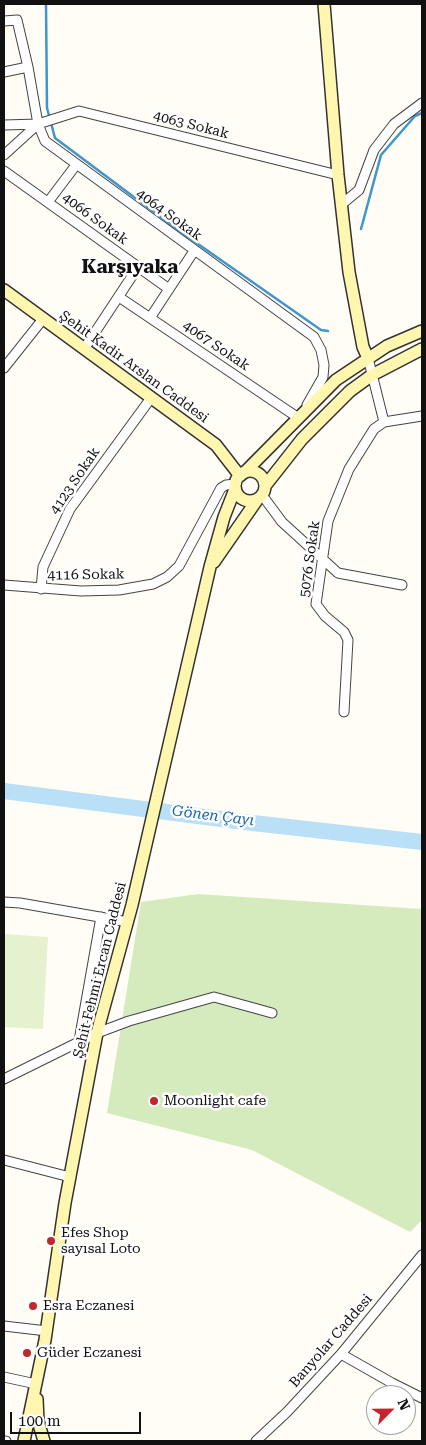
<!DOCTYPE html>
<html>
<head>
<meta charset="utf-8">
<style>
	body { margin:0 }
	#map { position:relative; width:426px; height:1445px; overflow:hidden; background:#fffdf5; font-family:"Roboto Serif",serif }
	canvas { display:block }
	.frame { position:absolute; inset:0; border:5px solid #111; pointer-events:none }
	.north { position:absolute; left:366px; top:1385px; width:50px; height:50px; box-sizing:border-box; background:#fff; border:1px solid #a0a0a0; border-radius:50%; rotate:67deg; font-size:14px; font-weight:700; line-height:20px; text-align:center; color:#111 }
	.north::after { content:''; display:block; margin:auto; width:18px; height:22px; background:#c4262e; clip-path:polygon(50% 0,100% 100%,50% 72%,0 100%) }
	.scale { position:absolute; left:10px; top:1412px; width:131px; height:22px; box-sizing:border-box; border:2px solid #111; border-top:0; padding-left:6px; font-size:15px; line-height:18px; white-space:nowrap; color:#111; -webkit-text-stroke:4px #fff; paint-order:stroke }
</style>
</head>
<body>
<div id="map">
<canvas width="426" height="1445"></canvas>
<div class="frame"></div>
<div class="north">N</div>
<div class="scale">100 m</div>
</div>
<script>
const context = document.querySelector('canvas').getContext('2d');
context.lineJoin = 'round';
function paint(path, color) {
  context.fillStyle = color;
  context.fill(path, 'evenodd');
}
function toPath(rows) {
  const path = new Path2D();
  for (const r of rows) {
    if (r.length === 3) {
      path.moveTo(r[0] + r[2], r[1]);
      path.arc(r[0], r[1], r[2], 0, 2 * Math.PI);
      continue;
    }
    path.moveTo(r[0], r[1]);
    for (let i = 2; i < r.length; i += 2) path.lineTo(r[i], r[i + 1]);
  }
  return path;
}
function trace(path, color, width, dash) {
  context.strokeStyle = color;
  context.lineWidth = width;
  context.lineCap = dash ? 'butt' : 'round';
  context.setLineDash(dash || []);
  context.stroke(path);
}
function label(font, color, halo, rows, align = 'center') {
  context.font = font + ' "Roboto Serif",serif';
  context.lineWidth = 5;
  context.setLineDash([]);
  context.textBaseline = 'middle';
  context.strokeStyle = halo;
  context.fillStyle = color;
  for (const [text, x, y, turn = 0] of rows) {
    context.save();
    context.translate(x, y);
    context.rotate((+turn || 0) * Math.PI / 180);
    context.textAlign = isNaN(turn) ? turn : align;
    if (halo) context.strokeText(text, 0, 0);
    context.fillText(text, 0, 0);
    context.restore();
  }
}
paint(toPath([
	[198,894,422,909,422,1220,410,1232,252,1150,107,1113,141,902]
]), '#d5ebbd');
paint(toPath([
	[4,934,48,937,43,1029,4,1027]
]), '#e6f2cf');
trace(toPath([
	[46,4,47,108,55,138,178,230,321,330,328,331],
	[361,229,381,155,415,116,422,113]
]), '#3f96cf', 2.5);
trace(toPath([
	[4,791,244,822,422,842]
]), '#b9e0f7', 16);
const street = toPath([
	[4,21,17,20,28,67,38,124,45,141,314,337,321,350,324,365,323,377,307,405],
	[4,72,28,67],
	[4,125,38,124,79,111,338,175],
	[4,155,38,124],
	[4,171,169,289],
	[48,202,76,165],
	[342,204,359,190,374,150,394,124,422,103],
	[119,297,297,417],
	[150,318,194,251],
	[84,349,138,267],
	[368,358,384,422],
	[4,368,43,319],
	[262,495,282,522,338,573,402,585],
	[4,585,81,591,119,590,153,584,167,577,179,566,221,488,226,485,235,484],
	[41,589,43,567,70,509,151,398],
	[344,712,348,640,344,632,325,616,316,604,328,521,349,469,374,429,384,422,422,416],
	[4,902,20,903,128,922],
	[79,1041,101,917],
	[4,1079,97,1033,129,1021,214,997,272,1013],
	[4,1160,70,1177],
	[4,1326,47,1331],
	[341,1354,392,1383,422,1398],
	[4,1377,36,1384],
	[4,1441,6,1441],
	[256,1441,287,1412,341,1354,422,1255]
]);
const secondary = toPath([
	[324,4,338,175,349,272,363,347,368,358],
	[4,290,216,445,240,476],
	[250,486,15],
	[244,473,336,380,387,346,422,331],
	[265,486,302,439,350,391,372,375,422,349],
	[214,562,257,500],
	[37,1399,38,1421,44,1441],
	[24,1441,45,1340,65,1203,97,1033,132,905,210,567,224,517,235,489]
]);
trace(street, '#444', 11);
trace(secondary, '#333', 14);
trace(street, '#fff', 9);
trace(secondary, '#fff6b0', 11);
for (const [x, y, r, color] of [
	[154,1101,5,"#c4262e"],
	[51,1241,5,"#c4262e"],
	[33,1306,5,"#c4262e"],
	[27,1353,5,"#c4262e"]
]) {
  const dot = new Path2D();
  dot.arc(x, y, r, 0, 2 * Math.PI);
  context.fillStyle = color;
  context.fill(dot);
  trace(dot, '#fff', 2);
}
label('14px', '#111', '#fff', [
	["4063 Sokak",191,125,14],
	["4064 Sokak",169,215,36],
	["4066 Sokak",95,219,36],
	["4067 Sokak",216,346,34],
	["Şehit Kadir Arslan Caddesi",134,367,36],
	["4123 Sokak",75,481,-56],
	["5076 Sokak",310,559,-82],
	["4116 Sokak",86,575,-1],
	["Şehit Fehmi Ercan Caddesi",100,970,-76],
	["Banyolar Caddesi",331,1341,-49]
]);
label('14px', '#111', '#fff', [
	["Moonlight cafe",164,1101],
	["Efes Shop",61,1233],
	["sayısal Loto",61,1249],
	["Esra Eczanesi",43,1306],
	["Güder Eczanesi",37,1353]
], 'left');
label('italic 15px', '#1768a6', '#fff', [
	["Gönen Çayı",213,816,7]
]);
label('bold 19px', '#111', '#fff', [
	["Karşıyaka",130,267]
]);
</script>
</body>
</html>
